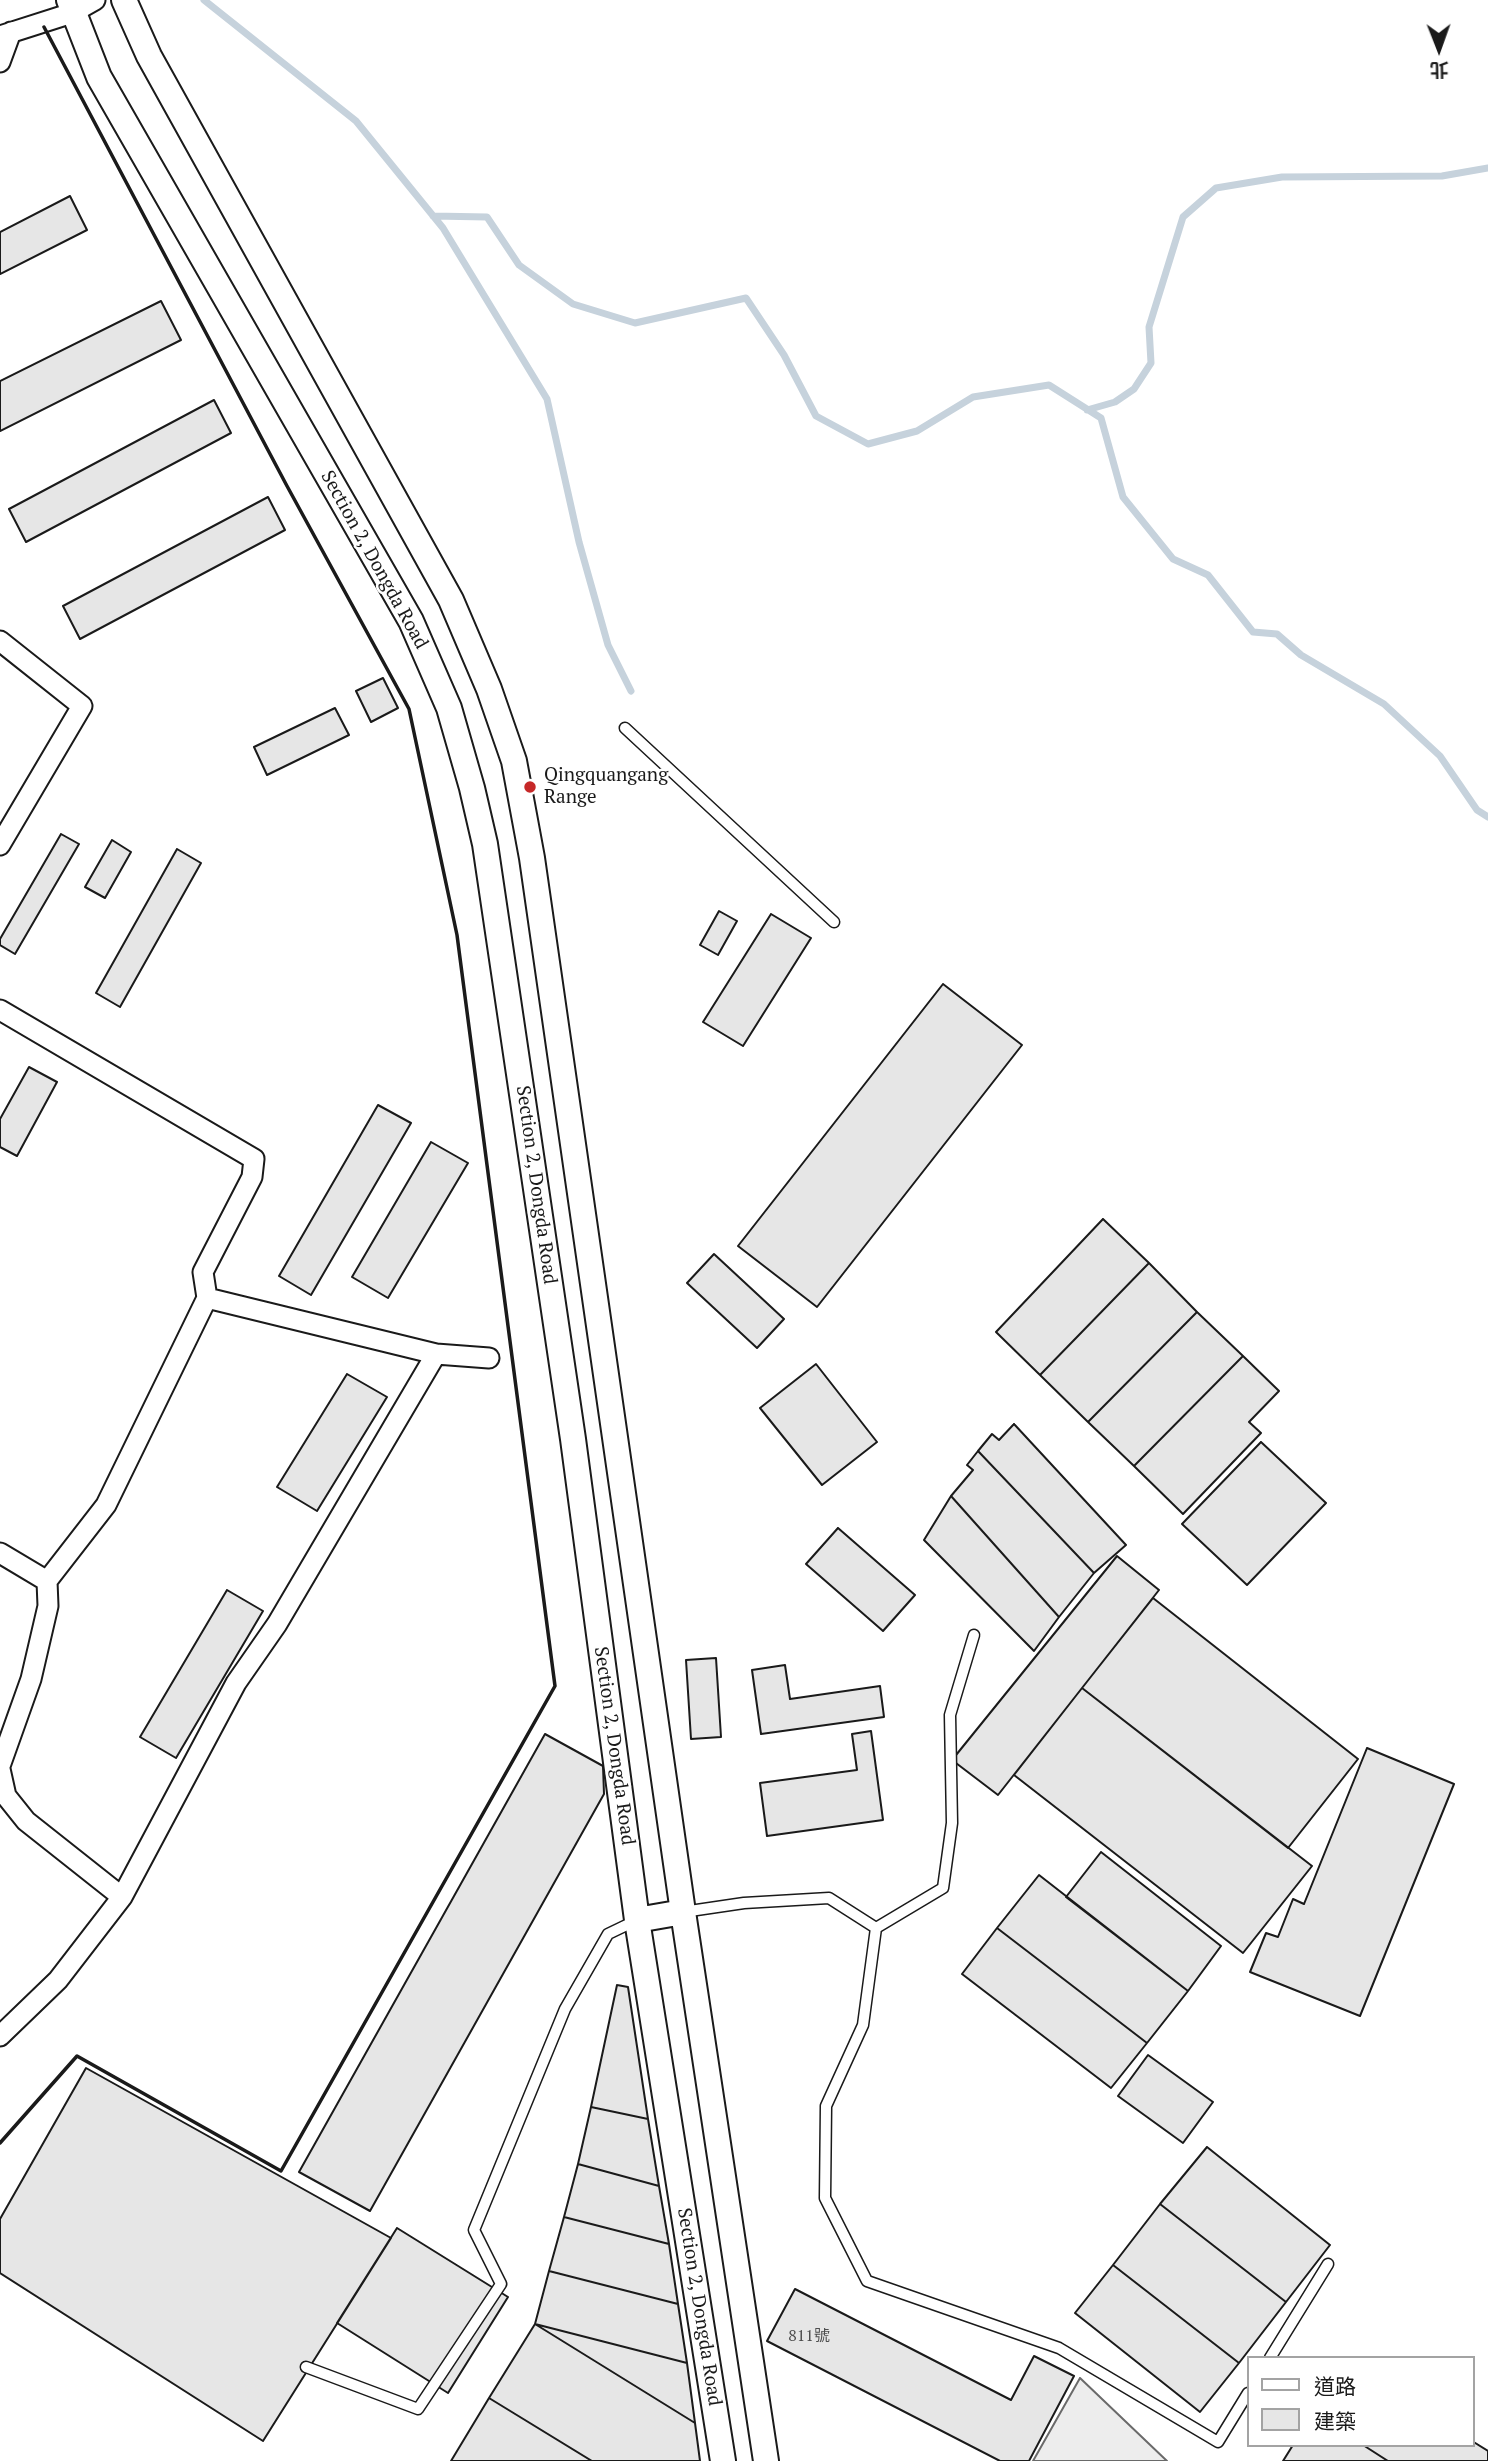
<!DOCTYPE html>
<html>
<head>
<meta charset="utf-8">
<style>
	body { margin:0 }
	#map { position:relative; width:1488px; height:2461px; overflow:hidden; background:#fff; font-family:"PT Serif","Noto Sans TC",serif }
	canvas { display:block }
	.legend { position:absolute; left:1247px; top:2356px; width:228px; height:91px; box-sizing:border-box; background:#fff; border:2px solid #a3a3a3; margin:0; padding:9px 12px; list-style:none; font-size:21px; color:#1a1a1a }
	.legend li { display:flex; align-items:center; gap:14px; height:35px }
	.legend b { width:35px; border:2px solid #a3a3a3 }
	.north { position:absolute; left:1404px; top:14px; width:70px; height:70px; -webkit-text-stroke:5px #fff; paint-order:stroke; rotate:179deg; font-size:19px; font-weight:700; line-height:28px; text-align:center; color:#1a1a1a }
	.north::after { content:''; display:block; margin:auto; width:24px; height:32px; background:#1a1a1a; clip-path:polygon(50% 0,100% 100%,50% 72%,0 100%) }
</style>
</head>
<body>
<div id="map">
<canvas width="1488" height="2461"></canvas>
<ul class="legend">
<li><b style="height:9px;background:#fff"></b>道路</li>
<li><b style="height:19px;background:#e6e6e6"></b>建築</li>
</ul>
<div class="north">北</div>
</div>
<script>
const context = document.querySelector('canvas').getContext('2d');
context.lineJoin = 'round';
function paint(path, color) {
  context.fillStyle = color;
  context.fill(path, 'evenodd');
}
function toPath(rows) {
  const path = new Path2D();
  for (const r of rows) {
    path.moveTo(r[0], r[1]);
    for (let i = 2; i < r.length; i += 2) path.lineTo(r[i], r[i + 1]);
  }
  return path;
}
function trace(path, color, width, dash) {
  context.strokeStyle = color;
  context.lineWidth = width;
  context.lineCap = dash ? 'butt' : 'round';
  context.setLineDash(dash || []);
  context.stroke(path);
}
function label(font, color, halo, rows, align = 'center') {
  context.font = font + ' "PT Serif","Noto Sans TC",serif';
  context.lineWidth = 5;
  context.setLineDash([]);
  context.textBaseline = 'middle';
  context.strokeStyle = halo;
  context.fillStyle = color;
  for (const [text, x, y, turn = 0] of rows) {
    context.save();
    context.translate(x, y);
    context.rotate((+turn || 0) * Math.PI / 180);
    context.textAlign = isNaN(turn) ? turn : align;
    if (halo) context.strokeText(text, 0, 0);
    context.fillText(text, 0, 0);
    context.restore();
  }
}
const parking = toPath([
	[1080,2378,1167,2461,1033,2461,1080,2378]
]);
paint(parking, '#ededed');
trace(parking, '#6a6a6a', 2);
trace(toPath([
	[204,0,356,121,443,228,547,399,579,542,608,645,631,691],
	[433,216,487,217,519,265,573,304,635,323,746,298,784,355,816,416,868,444,917,431,973,397,1049,385,1101,418,1123,497,1173,559,1208,575,1253,632,1277,634,1301,655,1384,704,1440,756,1477,810,1488,817],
	[1087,410,1115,402,1134,389,1151,363,1149,327,1183,217,1216,188,1282,177,1442,176,1488,168]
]), '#c6d2dc', 7);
const building = toPath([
	[70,196,87,230,0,274,0,232,70,196],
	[161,301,181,340,0,431,0,381,161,301],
	[214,400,231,433,26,542,9,509,214,400],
	[268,497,285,530,80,639,63,606,268,497],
	[383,678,398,708,371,722,356,691,383,678],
	[335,708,349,735,267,775,254,747,335,708],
	[61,834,79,844,15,954,0,945,0,939,61,834],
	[112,840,131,852,105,898,85,887,112,840],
	[177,849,201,863,120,1007,96,993,177,849],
	[719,911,737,921,718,955,700,945,719,911],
	[771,914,811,938,743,1046,703,1022,771,914],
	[943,984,1022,1045,817,1307,738,1246,943,984],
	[29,1067,57,1082,17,1156,0,1147,0,1119,29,1067],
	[378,1105,411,1123,311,1295,279,1276,378,1105],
	[431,1142,468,1163,388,1298,352,1277,431,1142],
	[1103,1219,1149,1263,1040,1375,996,1332,1103,1219],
	[714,1254,784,1319,757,1348,687,1283,714,1254],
	[1149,1263,1197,1312,1088,1422,1040,1375,1149,1263],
	[1197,1312,1243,1356,1134,1466,1088,1422,1197,1312],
	[1243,1356,1279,1391,1249,1422,1261,1433,1183,1514,1134,1466,1243,1356],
	[816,1364,877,1442,822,1485,760,1408,816,1364],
	[347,1374,387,1397,317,1511,277,1487,347,1374],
	[1014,1424,1126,1545,1094,1573,978,1451,992,1434,999,1440,1014,1424],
	[1261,1442,1326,1503,1247,1585,1182,1524,1261,1442],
	[978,1451,1094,1573,1059,1617,951,1496,973,1470,967,1465,978,1451],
	[951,1496,1059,1617,1034,1651,924,1540,951,1496],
	[838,1528,915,1595,883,1631,806,1564,838,1528],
	[1117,1556,1159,1590,998,1795,952,1760,1117,1556],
	[227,1590,263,1611,176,1758,140,1737,227,1590],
	[1153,1598,1358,1759,1288,1848,1082,1688,1153,1598],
	[716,1658,721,1737,691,1739,686,1660,716,1658],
	[785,1665,790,1699,880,1686,884,1717,761,1734,752,1670,785,1665],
	[1082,1688,1312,1866,1243,1953,1014,1775,1082,1688],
	[871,1731,883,1820,767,1836,760,1783,857,1770,852,1734,871,1731],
	[545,1734,603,1766,604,1794,370,2211,299,2172,545,1734],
	[1367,1748,1454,1784,1360,2016,1250,1972,1266,1933,1278,1937,1293,1899,1304,1904,1367,1748],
	[1101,1852,1221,1946,1188,1991,1066,1897,1101,1852],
	[1039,1875,1188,1991,1147,2043,997,1928,1039,1875],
	[997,1928,1147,2043,1111,2088,962,1974,997,1928],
	[617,1985,628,1987,648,2119,591,2107,617,1985],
	[1148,2055,1213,2102,1183,2143,1118,2096,1148,2055],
	[86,2068,391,2238,263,2441,0,2273,0,2219,86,2068],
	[591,2107,648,2119,659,2186,578,2164,591,2107],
	[1207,2147,1330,2245,1286,2302,1160,2204,1207,2147],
	[578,2164,659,2186,669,2244,564,2217,578,2164],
	[1160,2204,1286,2302,1239,2363,1113,2265,1160,2204],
	[564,2217,669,2244,678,2304,549,2271,564,2217],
	[397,2228,508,2297,448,2393,337,2323,397,2228],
	[1113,2265,1239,2363,1200,2412,1075,2313,1113,2265],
	[549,2271,678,2304,687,2363,535,2324,549,2271],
	[795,2289,1011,2400,1034,2356,1074,2376,1029,2461,1000,2461,767,2341,795,2289],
	[535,2324,695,2423,700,2461,592,2461,489,2398,535,2324],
	[535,2324,687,2363,695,2423,535,2324],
	[489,2398,592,2461,451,2461,489,2398],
	[1472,2441,1488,2451,1488,2461,1388,2461,1363,2445,1472,2445,1472,2441],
	[1293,2445,1363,2445,1388,2461,1283,2461,1293,2445]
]);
paint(building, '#e6e6e6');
trace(building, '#1a1a1a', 2);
const service = toPath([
	[625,728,834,922],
	[683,1912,744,1903,829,1898,876,1928,863,2025,826,2106,825,2198,867,2281,1059,2348,1218,2442,1248,2393],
	[876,1928,943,1888,952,1823,950,1715,974,1635],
	[1270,2358,1328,2264],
	[306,2367,418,2409,501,2284,474,2230,565,2009,608,1934,635,1921]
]);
const minor = toPath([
	[0,36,72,13,95,0],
	[0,62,11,32],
	[0,641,82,706,0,845],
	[0,1010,254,1159,252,1177,203,1272,207,1298,106,1505,47,1581,48,1606,31,1679,0,1766],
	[207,1298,436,1354,489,1358],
	[0,1553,47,1581],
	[0,1769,6,1796,26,1821,122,1897],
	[0,2036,58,1980,122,1897,236,1683,277,1624,436,1354]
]);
const tertiary = toPath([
	[69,0,99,77,411,621,449,708,472,788,485,844,573,1439,637,1920,723,2461],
	[124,0,149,56,451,600,489,689,514,761,532,858,683,1912,766,2461],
	[637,1920,683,1912]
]);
trace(service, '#1a1a1a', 13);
trace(minor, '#1a1a1a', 23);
trace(tertiary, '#1a1a1a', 28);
trace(service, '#fff', 10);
trace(minor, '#fff', 19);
trace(tertiary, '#fff', 24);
trace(toPath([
	[0,2143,77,2056,281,2171,555,1686,457,935,409,709,287,486,44,27]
]), '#1a1a1a', 3.5);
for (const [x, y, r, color] of [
	[530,787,7,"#c62828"]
]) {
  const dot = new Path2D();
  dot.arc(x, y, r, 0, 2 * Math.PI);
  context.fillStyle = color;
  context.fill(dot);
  trace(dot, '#fff', 2.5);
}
label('16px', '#4d4d4d', null, [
	["811號",809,2336]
]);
label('19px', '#1a1a1a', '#fff', [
	["Section 2, Dongda Road",374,560,61],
	["Section 2, Dongda Road",536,1185,82],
	["Section 2, Dongda Road",614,1746,82],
	["Section 2, Dongda Road",699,2307,81]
]);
label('19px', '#1a1a1a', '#fff', [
	["Qingquangang",544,776],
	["Range",544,798]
], 'left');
</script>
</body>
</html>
